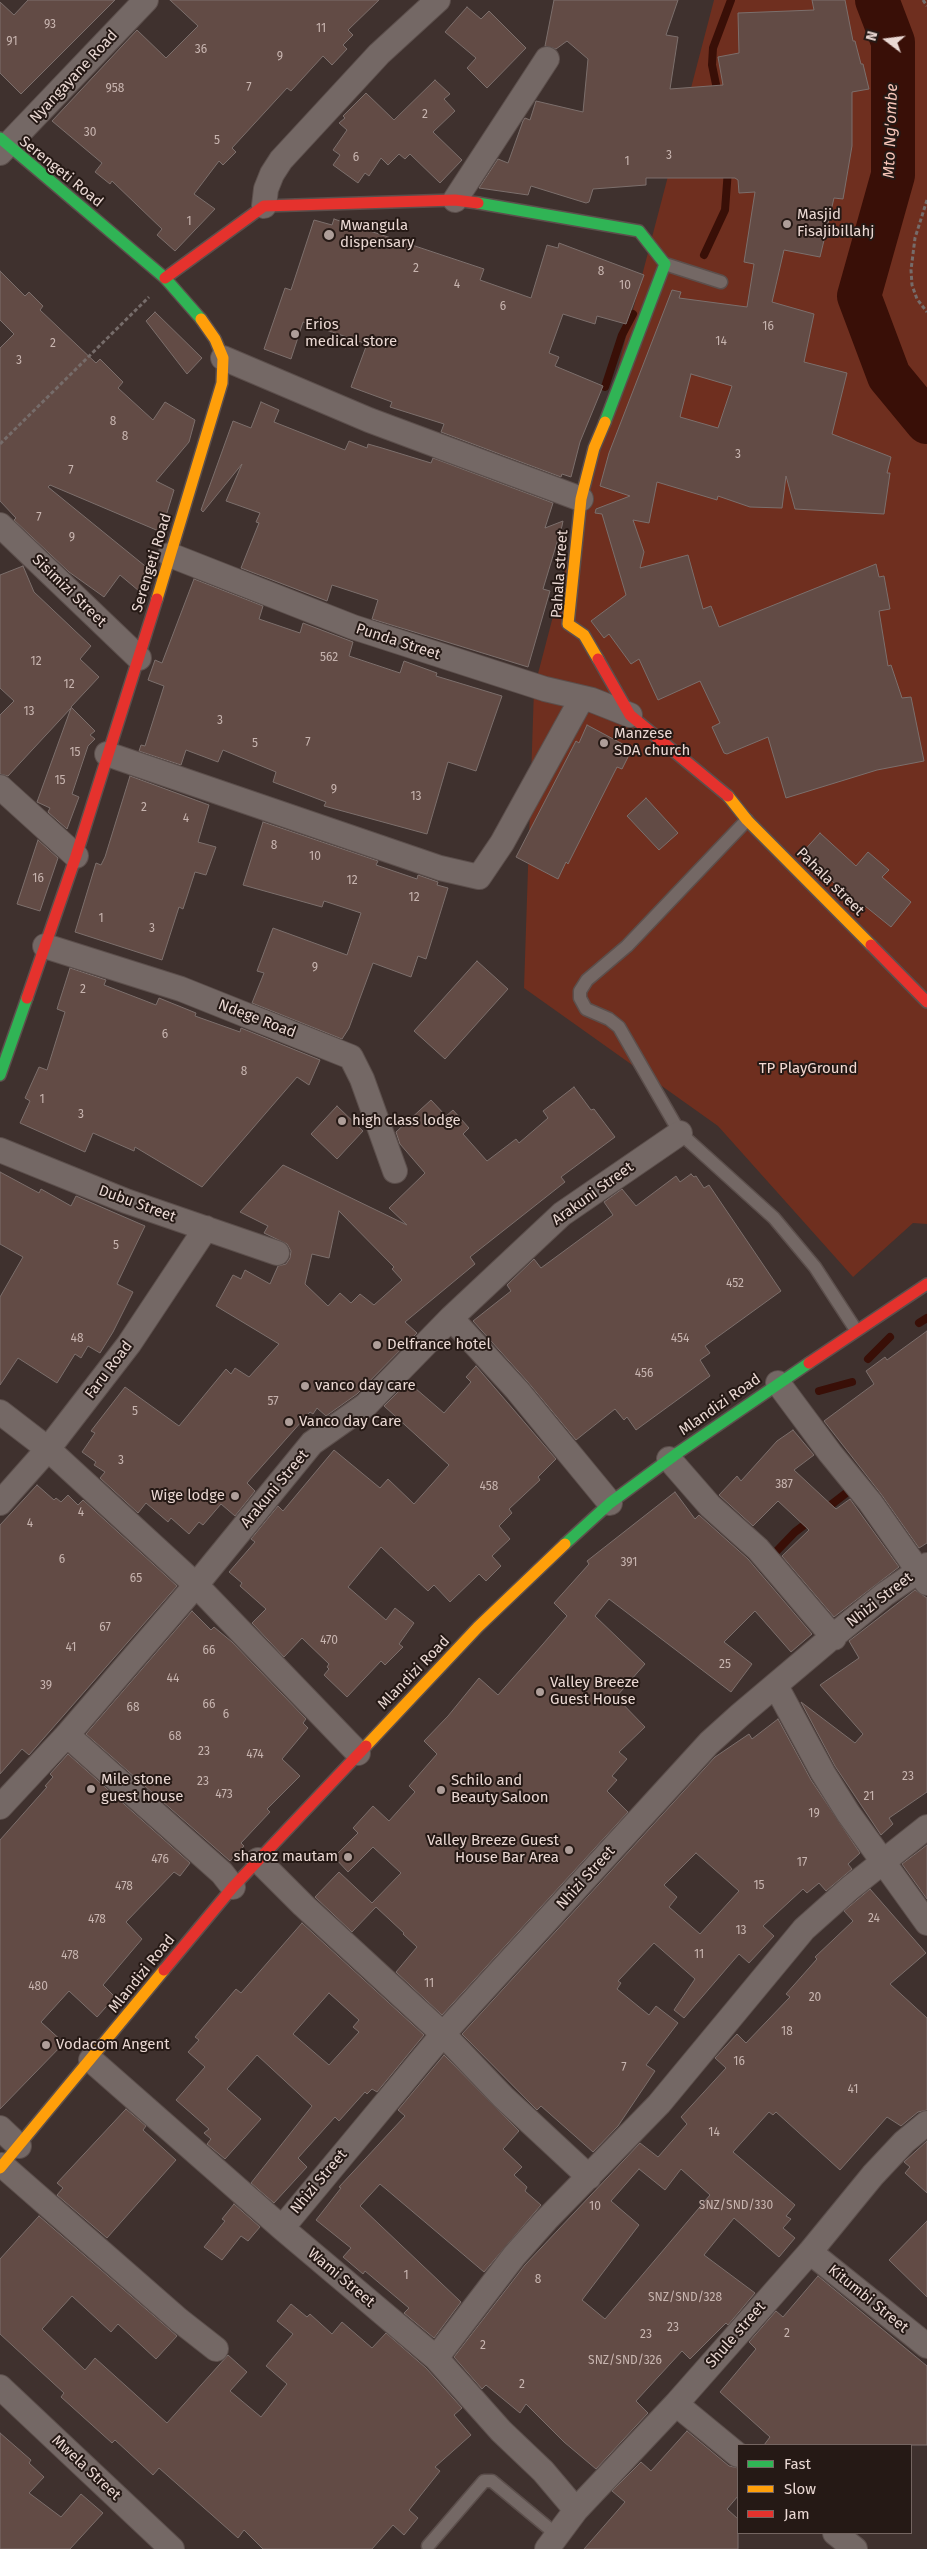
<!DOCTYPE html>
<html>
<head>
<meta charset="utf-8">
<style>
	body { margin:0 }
	#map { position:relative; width:927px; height:2549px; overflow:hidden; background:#3f312e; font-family:"Fira Sans",sans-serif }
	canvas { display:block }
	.legend { position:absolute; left:737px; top:2444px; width:175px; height:90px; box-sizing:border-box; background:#251915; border:1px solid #746561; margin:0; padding:6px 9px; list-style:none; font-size:15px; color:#ead8d3 }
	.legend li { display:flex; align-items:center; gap:10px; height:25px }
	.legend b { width:25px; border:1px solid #746561 }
	.north { position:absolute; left:862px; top:15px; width:50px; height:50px; -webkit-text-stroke:4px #251915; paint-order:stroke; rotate:285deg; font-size:14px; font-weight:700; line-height:20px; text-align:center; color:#ead8d3 }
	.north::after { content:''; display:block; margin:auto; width:18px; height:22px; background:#ead8d3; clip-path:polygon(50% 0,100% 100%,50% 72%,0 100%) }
</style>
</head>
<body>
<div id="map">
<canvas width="927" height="2549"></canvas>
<ul class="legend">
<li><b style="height:6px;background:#30b455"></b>Fast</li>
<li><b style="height:6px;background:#ff9f0a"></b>Slow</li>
<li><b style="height:6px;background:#e5322d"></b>Jam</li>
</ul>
<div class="north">N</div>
</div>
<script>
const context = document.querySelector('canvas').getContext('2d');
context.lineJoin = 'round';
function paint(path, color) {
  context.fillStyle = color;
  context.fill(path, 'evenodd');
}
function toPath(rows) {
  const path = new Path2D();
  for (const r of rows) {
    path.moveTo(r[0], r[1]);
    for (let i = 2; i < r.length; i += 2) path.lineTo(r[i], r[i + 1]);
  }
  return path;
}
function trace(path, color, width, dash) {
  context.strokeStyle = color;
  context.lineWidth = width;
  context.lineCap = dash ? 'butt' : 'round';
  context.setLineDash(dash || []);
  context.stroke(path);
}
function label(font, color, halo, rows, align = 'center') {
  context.font = font + ' "Fira Sans",sans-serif';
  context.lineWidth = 4;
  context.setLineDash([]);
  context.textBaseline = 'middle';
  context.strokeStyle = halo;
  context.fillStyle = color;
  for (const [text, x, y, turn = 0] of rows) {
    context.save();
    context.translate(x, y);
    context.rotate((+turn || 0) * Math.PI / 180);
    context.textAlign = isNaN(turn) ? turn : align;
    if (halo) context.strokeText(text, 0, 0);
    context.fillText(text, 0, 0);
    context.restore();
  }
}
paint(toPath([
	[714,0,927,0,927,1224,913,1223,853,1277,718,1126,524,988,534,689]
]), '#6f2f1f');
trace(toPath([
	[718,94,712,65,713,48,731,0],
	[704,255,725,210,728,170],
	[605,387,622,335,633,314],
	[919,1323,927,1318],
	[868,1359,890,1337],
	[819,1391,852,1382],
	[823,1511,854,1487],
	[770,1558,795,1532,812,1519]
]), '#390f07', 8);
trace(toPath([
	[877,0,893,42,893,175,859,296,889,376,927,422]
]), '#390f07', 44);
const building = toPath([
	[28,0,115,0,21,94,0,73,0,2,14,15,28,0],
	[170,0,379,0,348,30,353,35,343,45,347,49,332,65,323,56,291,91,287,88,232,148,236,152,223,165,219,161,194,194,215,209,175,251,157,235,162,229,112,181,110,184,95,172,102,163,52,121,137,30,166,58,198,26,170,0],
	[554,0,678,0,666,35,678,37,670,89,723,85,718,57,739,53,738,13,814,10,812,0,845,0,853,41,855,41,861,64,863,64,869,89,852,92,852,146,843,199,834,198,820,257,784,250,772,302,814,314,804,362,847,373,832,434,891,457,887,473,890,473,884,514,795,509,786,476,782,508,750,507,718,496,717,500,657,482,649,523,633,520,644,552,640,568,688,555,703,609,711,606,719,627,876,564,879,577,884,576,890,609,879,611,888,666,891,665,902,698,911,697,924,761,877,770,786,798,768,737,727,754,724,753,712,727,720,723,700,681,658,700,639,659,631,664,609,634,604,638,591,621,626,595,602,514,595,513,596,509,630,496,600,486,609,453,672,290,681,292,679,298,747,307,754,264,744,262,755,192,739,193,738,180,735,178,646,178,646,185,593,189,589,202,586,203,531,186,528,195,479,188,498,159,508,163,523,121,525,118,530,120,536,101,583,112,588,59,567,41,556,49,545,46,554,0],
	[691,374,732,386,718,428,680,417,691,374],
	[467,7,481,19,489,11,526,48,487,88,467,68,476,58,445,32,467,7],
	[435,80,450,94,444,99,455,111,433,132,462,160,440,183,410,154,405,159,399,154,388,165,381,158,369,176,365,173,358,183,333,165,340,155,333,150,347,130,339,123,345,118,343,116,366,93,394,120,435,80],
	[334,219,484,269,480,280,531,298,547,245,558,248,559,243,644,275,626,324,597,316,595,324,563,314,549,353,559,357,555,366,603,386,580,442,571,477,562,474,561,477,441,432,444,424,390,407,392,402,351,387,367,344,303,322,291,359,264,349,285,288,291,290,314,220,332,225,334,219],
	[0,271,25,296,29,292,43,306,40,310,96,363,100,359,123,382,118,388,153,420,165,402,195,420,189,442,156,481,174,490,161,532,50,485,48,487,150,570,146,583,139,591,120,575,104,597,69,572,14,520,16,518,0,501,0,348,14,334,0,320,0,271],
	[155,312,202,358,187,374,146,321,155,312],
	[261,402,279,410,274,422,345,450,349,441,367,448,368,444,382,448,431,463,433,458,553,503,545,528,563,521,562,526,543,589,550,591,528,667,372,619,378,600,332,585,327,601,241,568,259,523,256,522,260,513,226,501,242,464,203,512,201,510,233,421,251,428,261,402],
	[23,566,34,592,91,646,80,659,99,677,71,707,95,731,90,735,95,739,88,746,72,794,79,797,67,829,48,812,50,808,37,802,71,708,8,776,0,774,0,715,14,701,0,688,0,575,23,566],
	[194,579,263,606,259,619,300,633,303,623,353,642,349,656,400,673,404,661,437,673,436,676,502,696,476,771,448,762,427,834,324,806,326,802,273,782,276,772,223,750,218,762,186,750,181,765,139,751,141,745,145,746,164,686,148,680,155,660,162,663,194,579],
	[587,725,632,749,622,769,617,767,568,864,566,862,558,879,516,857,576,741,579,743,587,725],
	[130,776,209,805,198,842,216,847,206,875,195,872,183,909,179,907,162,960,75,932,96,863,101,865,105,857,130,776],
	[646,798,678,833,659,850,627,816,646,798],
	[263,822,378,861,376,865,417,879,418,875,438,882,437,885,448,888,426,959,418,956,411,977,373,963,349,1028,342,1039,252,1003,264,973,257,971,273,928,347,955,361,913,324,901,322,907,243,885,263,822],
	[820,833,856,866,868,852,889,870,882,877,911,902,891,927,865,906,862,909,802,853,820,833],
	[38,840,58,858,40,911,17,904,38,840],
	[477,961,508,989,445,1059,414,1031,477,961],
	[70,968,106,980,104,985,156,1005,159,998,196,1013,195,1016,240,1032,241,1028,320,1060,309,1085,297,1077,202,1187,135,1147,134,1151,93,1133,85,1152,20,1123,30,1101,25,1098,39,1067,47,1070,65,1012,57,1009,70,968],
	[574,1087,591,1110,594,1109,615,1137,561,1177,565,1182,470,1257,475,1264,405,1322,417,1333,357,1394,326,1416,317,1408,313,1414,310,1412,247,1483,255,1491,235,1516,221,1504,203,1525,199,1522,189,1534,171,1518,168,1522,146,1503,138,1513,100,1478,105,1472,94,1465,96,1462,82,1452,95,1433,91,1431,125,1387,179,1426,226,1369,231,1374,235,1368,249,1377,279,1344,216,1306,233,1275,241,1279,245,1270,270,1284,278,1266,286,1264,290,1258,291,1251,287,1244,264,1233,268,1226,240,1212,283,1165,407,1225,389,1208,425,1173,400,1144,396,1132,431,1100,446,1116,453,1110,469,1128,463,1134,487,1161,516,1139,519,1143,548,1118,543,1111,574,1087],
	[339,1211,394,1267,392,1269,402,1280,374,1305,360,1294,351,1303,340,1293,328,1306,305,1284,312,1254,329,1258,339,1211],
	[337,1106,363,1131,337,1159,311,1134,337,1106],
	[0,1172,39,1193,41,1189,71,1206,76,1196,145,1226,117,1284,133,1292,113,1332,100,1353,88,1346,81,1358,75,1354,57,1383,18,1358,0,1385,0,1297,23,1257,0,1244,0,1172],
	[691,1174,694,1177,696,1176,704,1188,709,1185,781,1291,705,1346,710,1353,700,1360,710,1376,636,1430,627,1417,624,1420,615,1409,576,1440,527,1381,473,1321,511,1291,507,1285,534,1259,541,1268,613,1215,604,1202,622,1189,636,1206,676,1176,680,1182,691,1174],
	[927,1331,927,1543,919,1548,881,1494,824,1421,874,1384,866,1371,885,1357,887,1360,927,1331],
	[476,1366,556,1459,538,1477,540,1480,509,1509,512,1513,499,1526,510,1539,492,1556,501,1566,486,1581,479,1574,450,1602,434,1585,428,1591,381,1547,348,1587,386,1620,395,1608,414,1623,399,1644,403,1647,385,1665,381,1661,347,1697,324,1675,329,1669,327,1667,329,1664,302,1638,284,1657,252,1623,266,1609,240,1586,242,1583,229,1572,255,1542,251,1539,278,1506,283,1511,334,1450,380,1488,388,1479,414,1504,449,1465,384,1406,408,1382,444,1413,471,1382,466,1377,476,1366],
	[793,1430,814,1455,794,1470,836,1509,850,1499,899,1567,834,1617,782,1556,809,1530,778,1501,753,1526,719,1495,737,1476,741,1481,777,1441,793,1430],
	[37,1485,54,1500,56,1498,61,1502,68,1495,78,1505,83,1500,177,1586,29,1755,22,1749,0,1774,0,1525,37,1485],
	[675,1492,695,1519,699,1515,748,1559,812,1634,791,1652,755,1611,724,1642,752,1664,731,1692,609,1599,595,1616,645,1664,616,1697,645,1727,619,1752,627,1759,612,1776,617,1780,607,1791,628,1812,442,2015,396,1972,417,1947,403,1934,404,1933,376,1907,352,1932,315,1897,339,1872,372,1903,401,1873,373,1847,348,1872,334,1857,358,1833,353,1828,373,1806,389,1821,415,1792,409,1786,437,1754,424,1741,448,1716,479,1678,498,1695,543,1644,567,1616,554,1603,589,1564,587,1561,675,1492],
	[915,1590,927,1598,927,1792,889,1818,893,1824,881,1835,835,1766,801,1702,855,1743,863,1734,820,1685,859,1658,849,1641,915,1590],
	[192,1611,211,1630,214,1627,232,1642,306,1719,303,1723,308,1728,282,1759,300,1776,267,1809,270,1812,241,1843,244,1846,230,1861,86,1734,192,1611],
	[778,1719,811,1780,860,1853,848,1864,852,1869,826,1891,819,1883,807,1893,803,1889,763,1926,774,1936,749,1963,739,1954,684,2018,674,2010,695,1979,654,1943,618,1981,621,1983,617,1989,649,2015,656,2006,678,2023,646,2065,655,2071,618,2126,593,2152,541,2106,537,2110,462,2034,715,1757,749,1734,752,1739,778,1719],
	[696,1853,739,1891,700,1934,669,1907,677,1897,664,1885,696,1853],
	[68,1754,190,1863,180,1876,174,1872,126,1922,142,1939,103,1985,115,1997,97,2017,69,1991,41,2022,64,2043,0,2109,0,1840,47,1787,45,1786,53,1777,50,1774,68,1754],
	[927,1845,927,1899,902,1864,927,1845],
	[870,1889,926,1953,890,1984,927,2018,927,2110,918,2112,901,2126,887,2117,840,2170,776,2112,773,2115,769,2112,733,2152,795,2205,786,2216,791,2219,783,2228,795,2238,779,2257,734,2218,704,2255,755,2293,728,2325,726,2323,690,2359,682,2351,636,2401,648,2413,596,2469,564,2442,526,2404,520,2413,486,2385,482,2389,454,2357,525,2265,640,2143,658,2157,687,2124,681,2117,726,2068,715,2058,737,2034,746,2043,790,1997,786,1994,817,1959,815,1957,853,1921,844,1911,870,1889],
	[639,2169,665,2190,681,2169,710,2195,605,2319,582,2300,639,2225,611,2201,639,2169],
	[302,1923,424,2035,377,2092,372,2089,367,2094,365,2092,339,2121,335,2117,298,2158,307,2167,274,2203,251,2183,312,2106,257,2055,227,2089,261,2119,225,2159,207,2144,211,2139,204,2133,209,2129,176,2100,205,2067,188,2052,199,2040,195,2037,236,1989,241,1993,302,1923],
	[329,1993,359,2020,353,2027,359,2032,329,2065,293,2034,329,1993],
	[444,2055,519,2131,503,2149,522,2167,514,2175,527,2187,525,2191,541,2205,484,2272,380,2184,360,2206,461,2302,434,2338,404,2313,409,2308,365,2271,363,2274,343,2257,351,2248,316,2220,341,2188,339,2187,405,2116,398,2110,444,2055],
	[126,2109,146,2126,143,2130,176,2160,107,2238,57,2195,63,2188,57,2183,126,2109],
	[927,2141,927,2193,905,2173,910,2167,904,2162,927,2141],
	[234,2204,260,2227,248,2241,241,2236,222,2260,204,2247,225,2221,222,2219,234,2204],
	[39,2216,177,2336,156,2359,118,2324,111,2332,72,2296,42,2329,85,2370,95,2358,167,2423,228,2355,247,2372,230,2391,261,2417,287,2384,266,2366,293,2334,277,2321,291,2304,307,2317,310,2314,332,2334,342,2322,372,2348,386,2333,426,2368,462,2408,454,2415,471,2435,435,2467,440,2471,409,2510,418,2518,404,2535,393,2525,372,2549,263,2549,244,2530,238,2538,159,2468,153,2475,115,2440,112,2443,61,2397,64,2393,0,2334,0,2259,39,2216],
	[927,2221,927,2297,889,2260,927,2221],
	[818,2276,927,2366,927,2445,764,2445,770,2437,720,2392,756,2349,749,2342,776,2311,783,2317,818,2276],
	[687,2431,729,2466,738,2468,738,2496,727,2509,738,2519,738,2549,584,2549,625,2502,612,2491,641,2462,651,2471,687,2431],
	[0,2433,31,2460,29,2463,44,2477,29,2493,61,2517,81,2494,103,2513,70,2549,0,2549,0,2433]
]);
paint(building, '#624b45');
trace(building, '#7c6f6c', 1);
const lane = toPath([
	[665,264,721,282],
	[747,820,627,946,587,980,580,991,580,998,586,1009,609,1019,619,1027,680,1133,774,1218,815,1267,856,1330],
	[428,2546,484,2481,492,2481,557,2535]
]);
const street = toPath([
	[0,153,146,0],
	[455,200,547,59],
	[264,206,266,189,272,174,281,160,379,54,438,0],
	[223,358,369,420,581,499],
	[0,525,139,658],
	[170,555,353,627,545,689,592,700,630,715],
	[107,754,440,868,479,877,502,843,582,698],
	[0,787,76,856],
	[45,946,181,989,351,1057,362,1079,395,1171],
	[0,1150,126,1201,277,1253],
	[451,1318,517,1390,610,1503],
	[778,1383,830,1453,870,1502,927,1583],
	[0,1412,48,1449,196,1585,358,1753],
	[669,1459,710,1506,758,1549,834,1638],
	[0,1503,48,1449,129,1344,206,1228],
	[776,1686,823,1773,848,1813,927,1923],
	[67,1735,222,1873,233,1887],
	[0,1807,67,1735,196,1585,312,1443,366,1405,451,1318,562,1214,680,1133],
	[258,1860,303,1905,443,2034,503,2097,589,2177],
	[91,2060,282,2228,436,2358,501,2431,543,2471,576,2510],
	[0,2128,19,2146],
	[2,2165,179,2320,216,2349],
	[282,2228,443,2034,709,1743,740,1715,837,1633,885,1594,927,1565],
	[810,2252,927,2346],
	[436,2358,514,2256,546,2220,659,2104,804,1929,850,1888,927,1827],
	[0,2387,172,2549],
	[676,2404,738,2455],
	[835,2533,855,2549],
	[547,2549,576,2510,676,2404,810,2252,873,2175,904,2142,927,2123]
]);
const fast = toPath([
	[0,138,165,278,201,319],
	[478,203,639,231,665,264,605,422],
	[0,1075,27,998],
	[565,1544,610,1503,679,1452,809,1363]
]);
const slow = toPath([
	[157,599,222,383,223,358,215,339,201,319],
	[598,659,584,635,568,624,581,499,594,448,605,422],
	[728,796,747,820,871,945],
	[366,1746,478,1627,565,1544],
	[0,2168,164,1970]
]);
const jam = toPath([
	[165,278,264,206,455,200,478,203],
	[598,659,630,715,728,796],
	[871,945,927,1002],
	[27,998,76,856,157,599],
	[809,1363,927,1284],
	[164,1970,233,1887,366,1746]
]);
trace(lane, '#5c4f4c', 15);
trace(street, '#5c4f4c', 26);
trace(fast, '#5c4f4c', 14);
trace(slow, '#5c4f4c', 14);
trace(jam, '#5c4f4c', 14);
trace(toPath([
	[923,0,927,6],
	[927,200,915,238,911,270,912,285,917,299,927,312],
	[0,444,149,297]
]), '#766c6a', 3, [4, 2.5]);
trace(lane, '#746865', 12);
trace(street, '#746865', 24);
trace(fast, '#30b455', 11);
trace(slow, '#ff9f0a', 11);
trace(jam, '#e5322d', 11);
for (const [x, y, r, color] of [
	[787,224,5,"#ae9e99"],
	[329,235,6,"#ae9e99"],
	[295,334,5,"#ae9e99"],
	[604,743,5,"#ae9e99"],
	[342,1121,5,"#ae9e99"],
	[377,1345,5,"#ae9e99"],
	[305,1386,5,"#ae9e99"],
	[289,1422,5,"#ae9e99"],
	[235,1496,5,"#ae9e99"],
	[540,1692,5,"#ae9e99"],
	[91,1789,5,"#ae9e99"],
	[441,1790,5,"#ae9e99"],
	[569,1850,5,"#ae9e99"],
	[348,1857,5,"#ae9e99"],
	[46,2045,5,"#ae9e99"]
]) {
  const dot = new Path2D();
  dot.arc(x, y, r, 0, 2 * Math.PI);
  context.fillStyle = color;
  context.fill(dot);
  trace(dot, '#251915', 2);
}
label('12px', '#c8b5b0', null, [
	["93",50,25],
	["11",321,29],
	["91",12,42],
	["36",201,50],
	["9",280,57],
	["7",249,88],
	["958",115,89],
	["2",425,115],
	["30",90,133],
	["5",217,141],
	["3",669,156],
	["6",356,158],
	["1",627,162],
	["1",189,222],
	["2",416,269],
	["8",601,272],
	["4",457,285],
	["10",625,286],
	["6",503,307],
	["16",768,327],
	["14",721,342],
	["2",53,344],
	["3",19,361],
	["8",113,422],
	["8",125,437],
	["3",738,455],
	["7",71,471],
	["7",39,518],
	["9",72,538],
	["562",329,658],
	["12",36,662],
	["12",69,685],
	["13",29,712],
	["3",220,721],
	["7",308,743],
	["5",255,744],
	["15",75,753],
	["15",60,781],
	["9",334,790],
	["13",416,797],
	["2",144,808],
	["4",186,819],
	["8",274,846],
	["10",315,857],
	["16",38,879],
	["12",352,881],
	["12",414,898],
	["1",101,919],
	["3",152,929],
	["9",315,968],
	["2",83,990],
	["6",165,1035],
	["8",244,1072],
	["1",42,1100],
	["3",81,1115],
	["5",116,1246],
	["452",735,1284],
	["48",77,1339],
	["454",680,1339],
	["456",644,1374],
	["57",273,1402],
	["5",135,1412],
	["3",121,1461],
	["387",784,1485],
	["458",489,1487],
	["4",81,1513],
	["4",30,1524],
	["6",62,1560],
	["391",629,1563],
	["65",136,1579],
	["67",105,1628],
	["470",329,1641],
	["41",71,1648],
	["66",209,1651],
	["25",725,1665],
	["44",173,1679],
	["39",46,1686],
	["66",209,1705],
	["68",133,1708],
	["6",226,1715],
	["68",175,1737],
	["23",204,1752],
	["474",255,1755],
	["23",908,1777],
	["23",203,1782],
	["473",224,1795],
	["21",869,1797],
	["19",814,1814],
	["476",160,1860],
	["17",802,1863],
	["15",759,1886],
	["478",124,1887],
	["24",874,1919],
	["478",97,1920],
	["13",741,1931],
	["11",699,1955],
	["478",70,1956],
	["11",429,1984],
	["480",38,1987],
	["20",815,1998],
	["18",787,2032],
	["16",739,2062],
	["7",624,2068],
	["41",853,2090],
	["14",714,2133],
	["SNZ/SND/330",736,2206],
	["10",595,2207],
	["1",406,2276],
	["8",538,2280],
	["SNZ/SND/328",685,2298],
	["23",673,2328],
	["2",787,2334],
	["23",646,2335],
	["2",483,2346],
	["SNZ/SND/326",625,2361],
	["2",522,2385]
]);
label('15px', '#ead8d3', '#251915', [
	["Nyangayane Road",74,77,-47],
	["Serengeti Road",61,172,39],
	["Serengeti Road",152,563,-73],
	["Pahala street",560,574,-86],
	["Sisimizi Street",69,591,44],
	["Punda Street",398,642,18],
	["Pahala street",830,882,45],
	["Ndege Road",257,1019,21],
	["Arakuni Street",593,1194,-36],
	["Dubu Street",137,1204,20],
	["Faru Road",109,1370,-53],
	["Mlandizi Road",720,1405,-35],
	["Arakuni Street",275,1489,-50],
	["Nhizi Street",880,1600,-38],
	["Mlandizi Road",414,1673,-46],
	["Nhizi Street",586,1878,-48],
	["Mlandizi Road",142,1974,-51],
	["Nhizi Street",319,2182,-50],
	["Wami Street",341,2278,40],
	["Kitumbi Street",868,2299,39],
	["Shule street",736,2335,-49],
	["Mwela Street",86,2468,43]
]);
label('15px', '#ead8d3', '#251915', [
	["Masjid",797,215],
	["Fisajibillahj",797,232],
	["Mwangula",340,226],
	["dispensary",340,243],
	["Erios",305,325],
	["medical store",305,342],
	["Manzese",614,734],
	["SDA church",614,751],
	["high class lodge",352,1121],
	["Delfrance hotel",387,1345],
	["vanco day care",315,1386],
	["Vanco day Care",299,1422],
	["Wige lodge",225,1496,"right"],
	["Valley Breeze",550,1683],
	["Guest House",550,1700],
	["Mile stone",101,1780],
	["guest house",101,1797],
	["Schilo and",451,1781],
	["Beauty Saloon",451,1798],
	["Valley Breeze Guest",559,1841,"right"],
	["House Bar Area",559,1858,"right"],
	["sharoz mautam",338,1857,"right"],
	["Vodacom Angent",56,2045]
], 'left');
label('15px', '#f3d9d2', '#251915', [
	["TP PlayGround",808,1069]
]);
label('italic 16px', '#f8c6b9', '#251915', [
	["Mto Ng'ombe",891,131,-88]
]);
</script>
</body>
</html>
